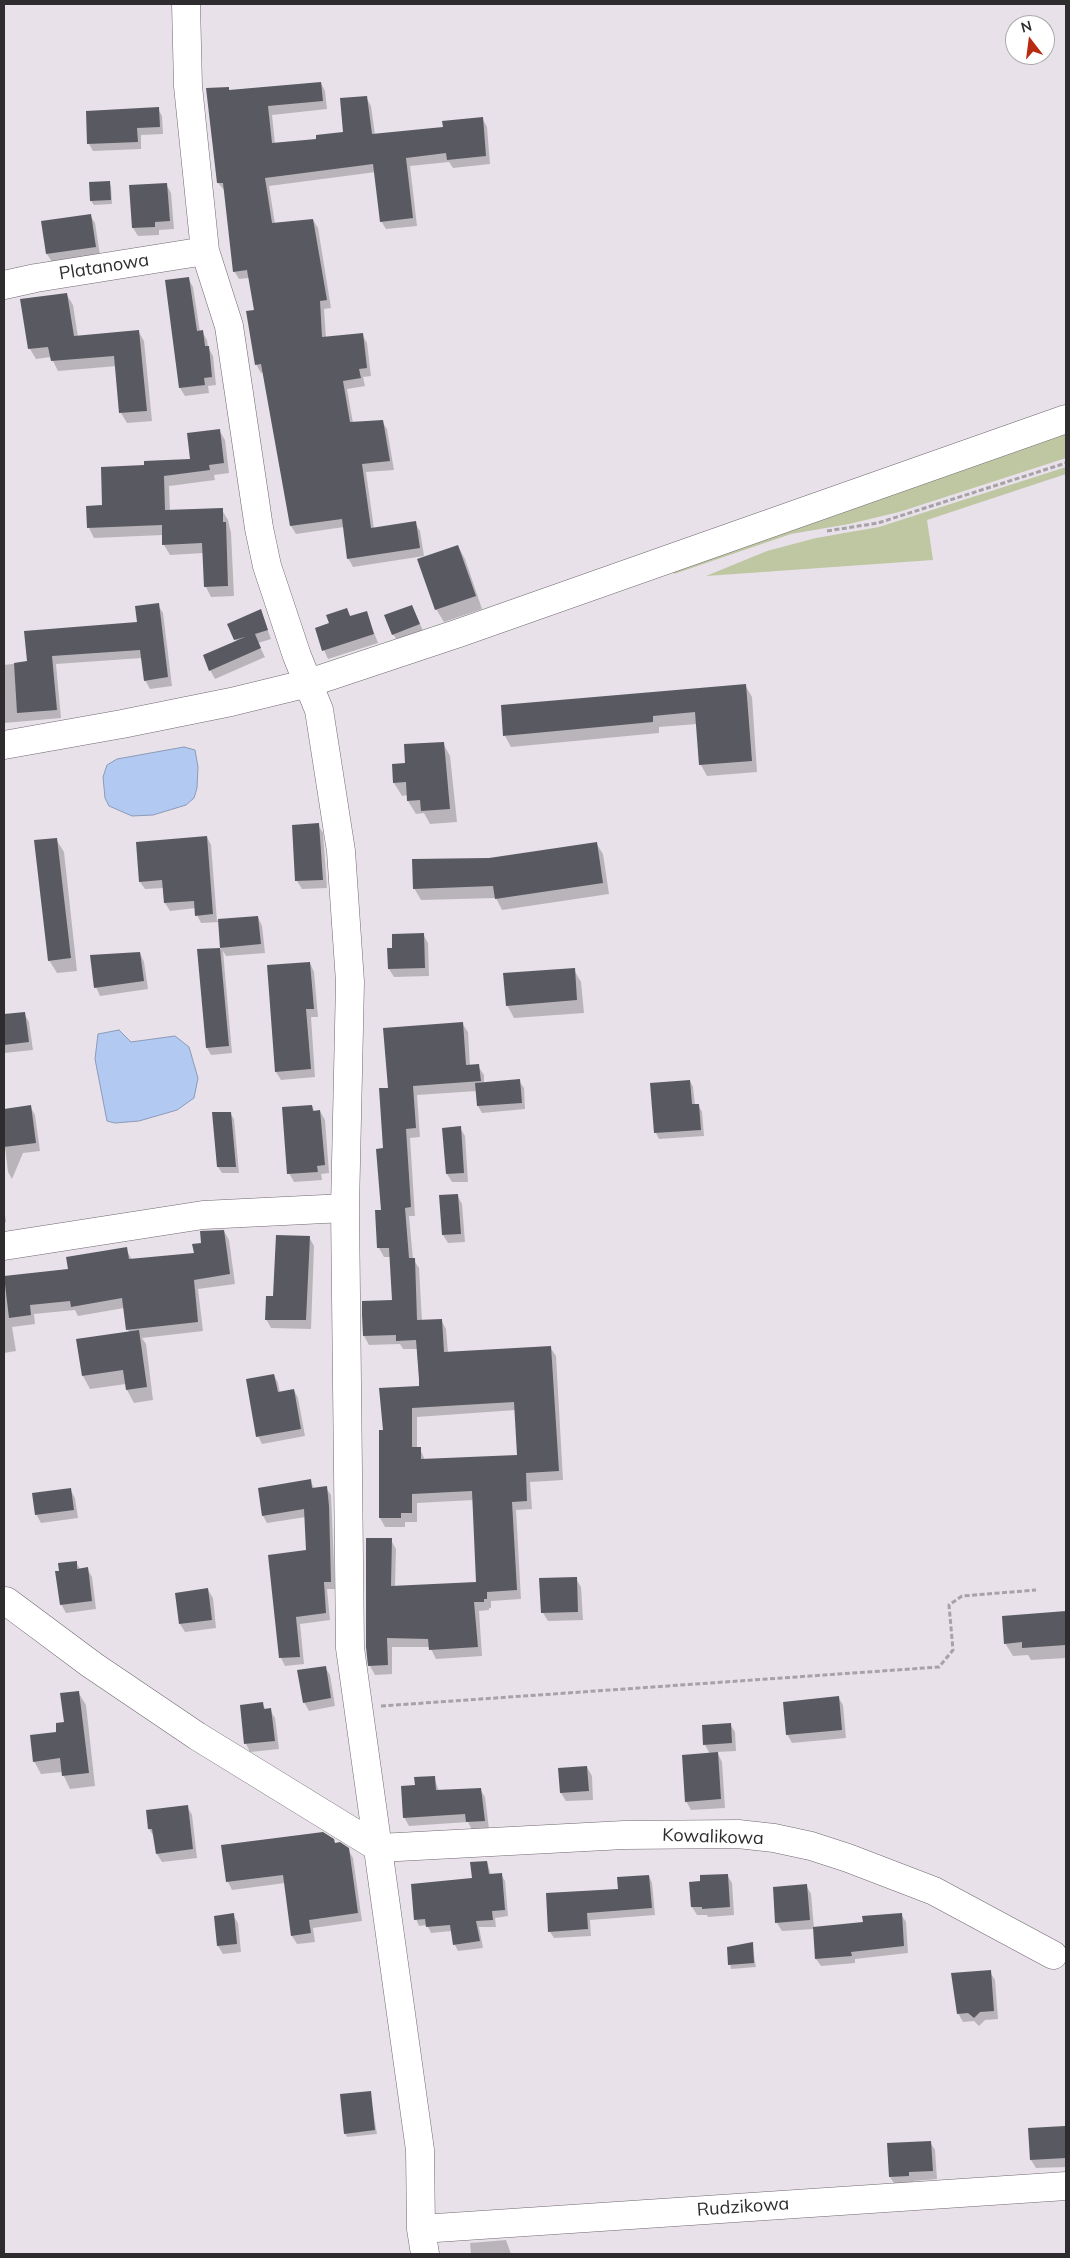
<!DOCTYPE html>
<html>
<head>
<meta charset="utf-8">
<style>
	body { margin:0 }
	#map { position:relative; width:1070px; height:2258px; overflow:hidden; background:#e8e1e9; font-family:Mulish,sans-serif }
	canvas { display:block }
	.frame { position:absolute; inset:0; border:5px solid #2f2c2f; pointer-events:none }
	.north { position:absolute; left:1005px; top:15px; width:50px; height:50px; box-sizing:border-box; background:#fff; border:1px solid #acabac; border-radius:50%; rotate:345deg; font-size:14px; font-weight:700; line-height:20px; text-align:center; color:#2f2c2f }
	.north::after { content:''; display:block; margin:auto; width:18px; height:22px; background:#b72b11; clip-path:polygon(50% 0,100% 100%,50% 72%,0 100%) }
</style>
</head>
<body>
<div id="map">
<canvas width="1070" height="2258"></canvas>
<div class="frame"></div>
<div class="north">N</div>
</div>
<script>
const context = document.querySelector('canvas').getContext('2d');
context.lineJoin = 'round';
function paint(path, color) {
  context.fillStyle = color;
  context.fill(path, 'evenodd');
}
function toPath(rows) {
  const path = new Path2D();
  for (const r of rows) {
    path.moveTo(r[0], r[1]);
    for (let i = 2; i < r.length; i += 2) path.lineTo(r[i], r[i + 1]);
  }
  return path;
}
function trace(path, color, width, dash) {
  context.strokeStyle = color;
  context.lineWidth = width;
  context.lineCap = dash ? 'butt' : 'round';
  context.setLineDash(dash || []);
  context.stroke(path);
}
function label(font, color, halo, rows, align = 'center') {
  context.font = font + ' Mulish,sans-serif';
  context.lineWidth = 5;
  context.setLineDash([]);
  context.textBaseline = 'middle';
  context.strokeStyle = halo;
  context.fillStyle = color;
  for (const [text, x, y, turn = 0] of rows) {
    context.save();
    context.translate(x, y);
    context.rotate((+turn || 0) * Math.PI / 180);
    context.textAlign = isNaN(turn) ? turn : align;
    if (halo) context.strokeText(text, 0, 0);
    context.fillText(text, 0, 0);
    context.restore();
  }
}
paint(toPath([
	[1057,433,1066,434,1066,458,899,512,849,524,791,534,674,574,673,569],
	[1066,467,1066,474,927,520,933,560,706,576,767,551,816,538,879,527]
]), '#bec7a2');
const water = toPath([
	[184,747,195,750,198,767,197,788,194,798,186,805,153,815,132,816,109,806,105,798,103,777,107,765,117,759,184,747],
	[119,1030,131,1042,175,1036,189,1047,198,1078,194,1098,177,1110,139,1121,115,1123,107,1121,95,1059,98,1034,119,1030]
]);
paint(water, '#b2c9f1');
trace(water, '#8b9ab7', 1);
paint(toPath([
	[321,83,325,91,327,109,272,115,275,144,318,140,345,133,366,97,371,106,375,135,444,128,482,118,487,127,490,164,453,168,449,162,410,166,417,226,386,229,381,221,376,172,269,186,275,224,313,220,318,228,331,308,324,309,326,338,362,334,367,343,371,376,363,377,365,386,347,389,353,423,382,421,387,429,394,470,366,472,374,529,415,523,420,531,424,556,353,567,348,558,344,527,296,534,291,526,264,372,261,373,256,364,255,311,249,278,239,279,234,271,225,191,218,183,228,88,230,91],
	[158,109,162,116,163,134,141,135,141,149,93,151,89,144],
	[90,183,109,183,111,186,112,204,94,205,91,201],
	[166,184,171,193,174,229,159,230,159,235,138,236,133,228,131,186],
	[90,215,95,223,100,255,52,262,47,254],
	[188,278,193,287,200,332,202,331,207,340,208,347,213,356,216,385,208,386,209,393,185,396,180,388],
	[67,295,73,305,78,337,138,331,144,341,152,421,127,423,121,413,117,366,58,371,51,357,36,359,30,349,21,301],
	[219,430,225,440,229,473,214,475,215,480,169,486,170,511,222,510,228,520,231,533,234,596,211,597,206,587,204,553,170,555,164,545,163,535,94,538,89,528,104,506,145,466,192,460],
	[458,546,465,559,482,609,444,622,436,609],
	[158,605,163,613,172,686,150,689,145,680,142,658,56,664,61,718,4,723,4,665,29,662,138,623],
	[412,606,424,633,398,642,393,634],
	[346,610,351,617,366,612,378,643,328,659,324,650,330,624],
	[261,611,271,639,258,643,265,657,215,679,210,670,237,642,229,625],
	[745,685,752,697,757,772,707,776,701,765,697,724,659,727,659,733,511,747,505,736],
	[443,743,450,756,457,822,430,824,424,813,416,814,408,801,408,795,402,796,394,783,406,764],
	[318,825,323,833,327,888,302,889,297,881],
	[207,837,211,845,217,921,258,917,262,926,265,953,226,956,223,951,232,1053,211,1055,207,1048,199,950,221,949,219,922,201,923,197,915,196,908,170,911,165,903,164,888,145,889,140,882],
	[56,839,64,852,77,971,57,973,49,960],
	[596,843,603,854,609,894,502,910,496,898,421,900,414,888,489,859],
	[423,934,428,943,429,976,394,977,389,969],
	[140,953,144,962,148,989,100,996,96,987],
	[310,963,314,972,318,1017,311,1017,315,1077,281,1080,276,1072],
	[574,970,581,982,584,1013,514,1018,507,1005],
	[24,1013,29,1022,33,1050,4,1053,4,1016],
	[462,1023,468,1032,470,1066,478,1066,484,1075,484,1083,519,1081,524,1088,525,1109,482,1113,478,1106,477,1091,417,1095,420,1137,410,1138,415,1216,409,1216,413,1259,419,1268,422,1321,441,1320,446,1329,448,1353,550,1347,556,1356,563,1480,530,1482,532,1509,516,1510,521,1599,491,1601,491,1608,489,1608,489,1610,479,1611,482,1656,436,1659,430,1647,392,1647,392,1674,375,1675,370,1666,391,1540,396,1549,395,1587,477,1583,473,1500,417,1503,417,1522,405,1522,405,1527,385,1527,380,1518,384,1431,420,1387,417,1349,403,1349,400,1344,369,1345,364,1336,393,1301,391,1257,384,1257,379,1248,376,1211,382,1211,389,1089],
	[516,1410,518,1456,425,1460,420,1449,417,1449,417,1417],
	[690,1081,693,1087,695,1105,698,1105,702,1112,704,1136,659,1139,656,1133],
	[30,1106,35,1115,40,1151,23,1153,12,1179,8,1172,4,1138,4,1110],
	[312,1106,315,1112,320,1111,325,1120,329,1173,321,1174,322,1180,294,1182,289,1173],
	[230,1113,234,1119,239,1173,222,1173,218,1167],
	[460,1128,465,1136,468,1182,452,1182,447,1174,443,1129],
	[457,1195,462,1204,465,1242,448,1243,443,1235,441,1196],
	[4,1207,6,1222,4,1222],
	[224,1231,229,1240,235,1284,198,1289,203,1331,142,1338,146,1344,153,1400,134,1403,127,1390,126,1384,90,1389,83,1376,129,1333,124,1308,78,1316,75,1310,34,1314,35,1324,12,1327,16,1351,4,1353,4,1278,69,1270,126,1249,132,1260,195,1254,202,1244],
	[309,1237,314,1246,311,1329,271,1328,266,1319,275,1297],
	[274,1375,278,1383,280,1393,294,1390,298,1398,305,1436,262,1444,258,1436],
	[310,1480,314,1488,326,1488,331,1495,335,1589,327,1589,330,1620,300,1624,304,1664,285,1666,281,1658,269,1556,307,1552,306,1517,267,1523,263,1516],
	[70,1489,75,1498,78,1518,41,1523,36,1514],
	[76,1562,80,1569,87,1568,92,1577,96,1609,66,1613,61,1604],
	[576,1579,581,1587,583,1620,548,1621,543,1613],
	[208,1590,213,1598,216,1628,185,1632,180,1624],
	[1066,1613,1066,1658,1031,1660,1028,1655,1013,1656,1005,1643,1003,1617],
	[325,1667,330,1675,335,1706,309,1711,304,1702],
	[78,1692,86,1705,95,1786,70,1789,62,1772,41,1774,34,1761,65,1723],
	[838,1697,843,1705,846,1738,792,1743,787,1734],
	[262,1703,266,1710,270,1710,275,1718,279,1749,250,1752,246,1744,241,1706],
	[730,1724,735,1732,736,1751,717,1752,722,1762,725,1808,691,1810,686,1801,710,1754,705,1745],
	[587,1767,592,1776,593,1800,566,1801,561,1793,559,1769],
	[434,1778,439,1791,480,1789,485,1797,489,1829,472,1830,468,1822,409,1826,404,1817,416,1786],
	[187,1806,192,1815,197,1858,162,1862,157,1854,155,1838,149,1829],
	[333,1840,336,1844,348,1849,353,1858,362,1921,313,1928,315,1942,297,1944,292,1936,285,1883,232,1890,228,1882,223,1846],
	[487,1862,491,1875,501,1874,505,1881,508,1916,495,1918,496,1927,479,1927,483,1948,458,1951,455,1945,452,1931,431,1933,427,1925,419,1926,416,1919,473,1879],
	[727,1875,732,1883,734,1915,708,1917,707,1915,697,1915,692,1907,702,1882],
	[649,1876,652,1883,655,1915,590,1920,591,1936,554,1938,550,1932,619,1890],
	[806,1885,811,1894,814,1928,864,1924,901,1914,906,1922,908,1953,855,1959,855,1963,821,1966,816,1959,814,1929,782,1931,777,1923],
	[233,1915,238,1923,241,1952,223,1954,218,1946],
	[752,1944,756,1967,731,1969,728,1948],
	[990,1972,995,1980,998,2019,985,2020,979,2026,974,2021,963,2022,958,2013],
	[370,2092,377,2134,347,2137,345,2133],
	[1064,2127,1066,2130,1066,2167,1036,2168,1031,2160,1029,2129],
	[930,2142,935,2150,937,2179,913,2181,913,2184,895,2185,890,2177],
	[506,2240,511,2254,471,2254,470,2243]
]), '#0003');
paint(toPath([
	[321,82,323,101,268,106,272,143,316,139,316,135,343,132,340,98,367,96,372,134,443,127,442,121,483,117,486,156,447,160,446,153,406,158,413,218,380,222,373,164,265,178,272,223,313,219,327,300,320,301,322,337,363,333,367,368,359,369,361,378,343,381,350,422,383,420,390,461,362,464,371,528,416,521,420,548,347,559,342,519,290,526,261,364,255,365,246,311,254,310,247,270,233,272,223,183,217,183,206,88,229,87,229,90],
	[159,107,160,127,137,128,138,142,87,144,86,111],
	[110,181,111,200,90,201,89,182],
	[167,183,170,221,155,222,155,227,132,228,129,185],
	[91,214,96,247,46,254,41,221],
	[189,277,197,331,203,330,205,346,209,346,212,377,204,378,205,385,179,388,165,280],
	[67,293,74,336,139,330,147,411,119,413,114,356,51,361,48,347,28,349,20,299],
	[220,429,224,463,209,465,210,470,164,476,165,510,223,508,223,522,226,522,228,586,204,587,202,543,162,545,162,525,87,528,86,506,102,505,101,467,144,465,144,461,190,459,187,433],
	[458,545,476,596,435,610,417,559],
	[159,603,168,677,144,681,140,650,52,656,57,710,17,713,14,663,27,661,24,631,137,622,135,606],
	[412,605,420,624,392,635,384,615],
	[347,608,350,616,367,611,374,634,322,651,315,628,329,623,326,615],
	[261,609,268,630,255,634,261,648,209,671,203,655,245,637,234,640,227,624],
	[746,684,752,761,699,765,695,712,653,716,653,722,503,736,501,705],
	[444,742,450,809,421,811,420,800,407,801,406,782,393,783,392,764,405,763,404,744],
	[319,823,323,880,295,881,292,825],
	[207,836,213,914,195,916,194,901,164,903,162,880,139,882,136,842],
	[57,838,71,958,48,961,34,840],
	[597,842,603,883,495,899,493,886,413,889,412,859,489,858],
	[258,916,261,944,220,948,218,919],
	[424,933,425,968,388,969,387,948,392,948,392,934],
	[220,948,229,1046,206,1048,197,949],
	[140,952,144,981,94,988,90,955],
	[310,962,314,1009,306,1009,311,1069,275,1072,267,965],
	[575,968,577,1000,506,1006,503,973],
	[25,1012,29,1042,4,1045,4,1014],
	[463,1022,466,1065,479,1064,481,1081,413,1086,416,1128,406,1129,411,1207,405,1208,409,1258,415,1258,417,1320,442,1319,444,1352,551,1346,559,1471,526,1473,527,1501,512,1502,517,1590,487,1592,487,1599,484,1599,484,1602,474,1602,478,1647,429,1650,428,1639,387,1638,388,1665,368,1666,366,1647,366,1538,392,1538,391,1586,476,1582,472,1491,412,1494,412,1513,401,1513,401,1518,379,1518,379,1430,383,1430,379,1388,419,1386,419,1379,416,1340,396,1341,396,1335,363,1336,362,1315,362,1301,392,1300,389,1248,377,1248,375,1210,381,1210,376,1149,383,1148,379,1088,388,1088,383,1028],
	[514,1402,517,1455,421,1459,421,1447,412,1447,412,1408],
	[520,1079,522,1103,477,1106,475,1083],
	[690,1080,692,1104,699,1104,701,1130,654,1133,650,1083],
	[31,1105,36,1143,4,1147,4,1109],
	[312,1105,313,1111,320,1110,325,1165,317,1166,318,1172,287,1174,282,1107],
	[212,1112,231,1112,236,1167,217,1167],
	[461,1126,464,1173,446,1174,442,1128],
	[458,1194,461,1234,442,1235,439,1195],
	[224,1230,230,1274,194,1280,198,1322,126,1330,122,1298,71,1307,70,1301,30,1305,31,1315,9,1318,4,1276,68,1269,66,1257,127,1247,129,1259,194,1253,192,1244,201,1243,200,1231],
	[276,1235,310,1236,306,1320,265,1320,266,1296,273,1296],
	[139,1330,147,1387,126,1390,123,1370,82,1376,76,1339],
	[274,1374,278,1392,294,1389,301,1429,256,1437,246,1379],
	[311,1479,312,1488,327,1486,329,1506,331,1582,324,1582,326,1613,296,1617,300,1657,279,1658,268,1555,306,1550,304,1509,262,1516,258,1488],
	[71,1488,74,1510,35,1515,32,1493],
	[77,1561,77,1569,88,1567,92,1601,60,1605,55,1571,59,1571,58,1563],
	[577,1577,578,1612,541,1613,539,1578],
	[208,1588,212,1620,179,1624,175,1593],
	[1066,1611,1066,1645,1022,1648,1022,1642,1004,1644,1002,1616],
	[326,1666,331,1698,303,1703,297,1670],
	[79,1691,89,1773,62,1776,60,1758,33,1762,30,1735,56,1732,56,1723,64,1722,60,1693],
	[839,1696,842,1730,786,1735,783,1702],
	[263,1702,264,1709,271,1708,275,1741,244,1744,240,1705],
	[731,1723,732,1743,703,1745,702,1725],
	[718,1752,721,1799,685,1802,682,1755],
	[587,1766,589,1791,560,1793,558,1768],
	[435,1776,436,1790,481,1788,485,1821,466,1822,465,1814,403,1818,401,1786,415,1785,414,1777],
	[188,1805,193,1849,156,1854,152,1829,148,1829,146,1810],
	[323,1832,334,1839,335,1843,340,1842,349,1848,358,1913,309,1920,311,1933,291,1936,283,1875,226,1882,221,1845],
	[487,1861,489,1874,502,1873,505,1910,492,1911,493,1920,476,1921,480,1941,453,1945,450,1925,426,1927,425,1919,414,1920,411,1884,472,1878,470,1862],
	[728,1874,730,1907,702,1909,702,1907,691,1907,689,1882,700,1881,700,1875],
	[649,1875,652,1908,587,1913,588,1929,548,1932,546,1893,618,1889,617,1877],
	[807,1884,810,1920,775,1923,773,1887],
	[234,1913,237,1944,217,1946,214,1916],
	[902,1913,904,1946,851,1952,852,1956,815,1959,813,1927,863,1922,862,1916],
	[753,1942,754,1963,728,1965,727,1947],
	[991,1970,994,2011,980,2012,974,2018,968,2013,957,2014,951,1973],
	[371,2091,375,2130,344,2134,340,2094],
	[1065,2126,1066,2158,1030,2160,1028,2128],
	[931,2141,933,2171,909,2172,909,2176,889,2177,887,2143]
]), '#595961');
const minor = toPath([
	[186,4,188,86,205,251,229,326,259,528,267,566,297,656,319,710,341,851,350,982,345,1208,350,1648,420,2150,421,2229,425,2254],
	[4,285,36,278,205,251],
	[4,745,122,724,231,702,309,683,459,633,1066,419],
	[4,1246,203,1215,345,1208],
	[6,1601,92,1665,197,1736,379,1848,624,1835,738,1834,774,1838,811,1846,848,1858,934,1891,1053,1955],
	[421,2229,1066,2186]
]);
trace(minor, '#6f686f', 29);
trace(toPath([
	[827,531,878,523,1066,463],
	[381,1706,939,1667,953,1650,949,1605,962,1596,1036,1590]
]), '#a7a1a8', 3, [5, 2.5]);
trace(minor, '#fff', 28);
label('18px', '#2f2c2f', '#fff', [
	["Platanowa",104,267,-9],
	["Kowalikowa",713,1837,2],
	["Rudzikowa",743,2207,-4]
]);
</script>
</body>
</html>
